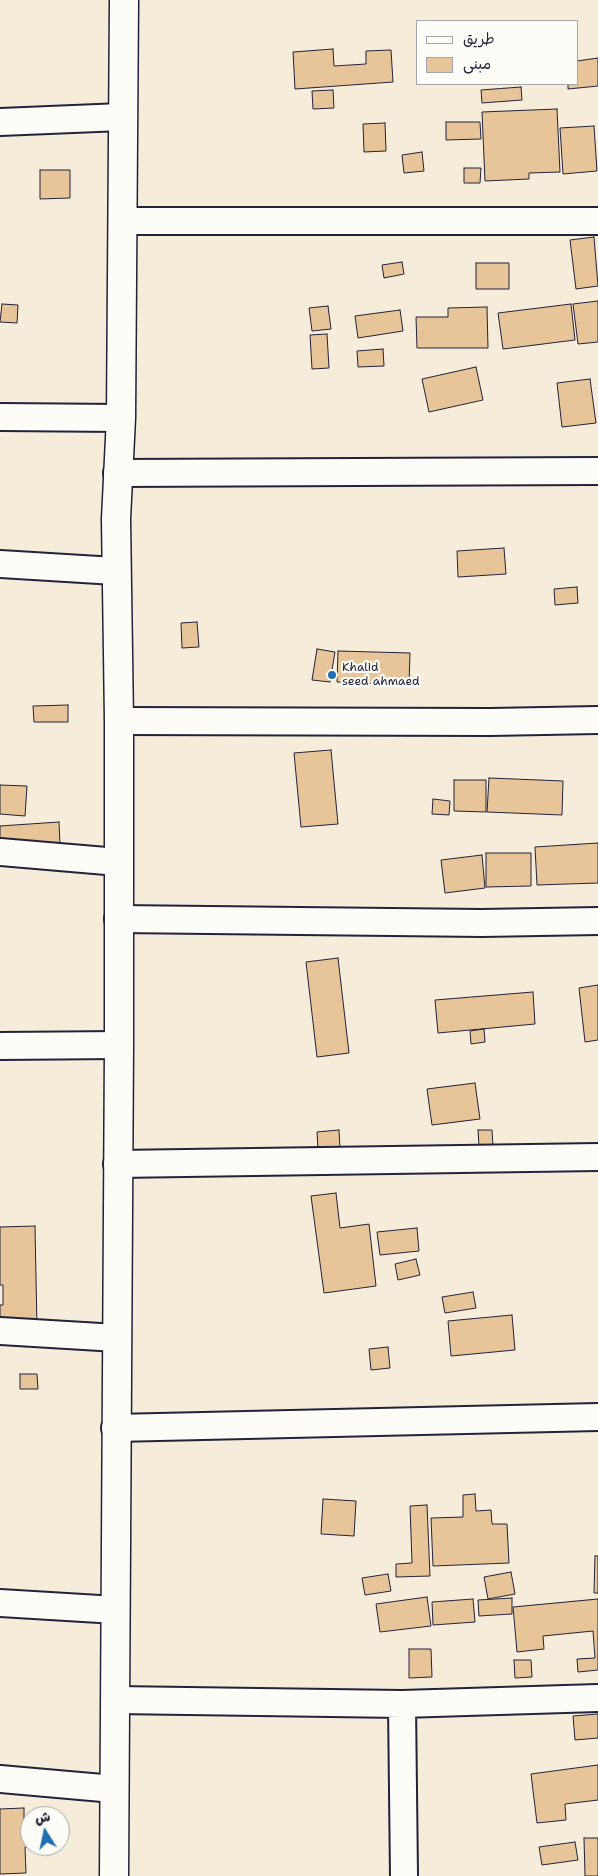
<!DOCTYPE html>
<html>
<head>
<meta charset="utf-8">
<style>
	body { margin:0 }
	#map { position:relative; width:598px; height:1876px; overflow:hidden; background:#f6ecda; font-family:"Shantell Sans","Playpen Sans Arabic",sans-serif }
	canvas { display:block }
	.legend { position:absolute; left:416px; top:20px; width:162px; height:65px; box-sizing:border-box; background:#fdfcf7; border:1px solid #a5a5ac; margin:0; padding:6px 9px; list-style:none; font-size:15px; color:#22223b }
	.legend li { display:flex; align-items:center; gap:10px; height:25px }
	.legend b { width:25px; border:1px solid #a5a5ac }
	.north { position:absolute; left:20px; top:1806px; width:50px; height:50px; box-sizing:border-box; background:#fdfcf7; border:1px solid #a5a5ac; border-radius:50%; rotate:350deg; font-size:14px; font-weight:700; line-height:20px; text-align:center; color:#22223b }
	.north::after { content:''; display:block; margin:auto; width:18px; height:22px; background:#1f6fb2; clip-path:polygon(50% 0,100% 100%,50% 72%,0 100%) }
</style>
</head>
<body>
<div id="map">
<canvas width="598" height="1876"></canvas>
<ul class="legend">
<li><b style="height:6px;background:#fdfcf7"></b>طريق</li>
<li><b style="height:14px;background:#e7c598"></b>مبنى</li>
</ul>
<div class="north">ش</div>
</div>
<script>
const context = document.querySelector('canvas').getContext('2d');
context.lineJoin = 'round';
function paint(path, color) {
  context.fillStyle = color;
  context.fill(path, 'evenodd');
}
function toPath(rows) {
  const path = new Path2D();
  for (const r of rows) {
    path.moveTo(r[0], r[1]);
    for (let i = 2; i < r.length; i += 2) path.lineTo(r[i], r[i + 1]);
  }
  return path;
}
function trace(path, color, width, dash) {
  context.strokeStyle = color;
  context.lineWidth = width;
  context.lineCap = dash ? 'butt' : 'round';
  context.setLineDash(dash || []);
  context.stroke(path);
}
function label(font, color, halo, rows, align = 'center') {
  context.font = font + ' "Shantell Sans",sans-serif';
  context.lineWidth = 4.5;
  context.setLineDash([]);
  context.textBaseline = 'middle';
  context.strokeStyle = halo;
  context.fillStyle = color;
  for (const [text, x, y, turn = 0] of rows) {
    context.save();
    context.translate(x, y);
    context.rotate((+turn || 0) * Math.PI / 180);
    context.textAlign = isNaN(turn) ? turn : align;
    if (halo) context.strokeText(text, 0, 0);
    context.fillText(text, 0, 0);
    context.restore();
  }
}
const building = toPath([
	[333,49,334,66,366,64,366,51,391,50,393,82,295,89,293,52,333,49],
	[598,58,598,86,568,89,568,84,577,84,577,61,598,58],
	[521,87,522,100,482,103,481,90,521,87],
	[333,90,334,108,313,109,312,91,333,90],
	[557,109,560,172,529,173,529,179,485,181,482,112,557,109],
	[446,122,480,122,481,139,446,140,446,122],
	[385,123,386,151,364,152,363,124,385,123],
	[594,126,597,171,563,174,560,128,594,126],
	[422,152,424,171,404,173,402,155,422,152],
	[464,168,481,168,480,183,464,183,464,168],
	[40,170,70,170,70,198,40,199,40,170],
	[594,237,598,286,576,289,570,240,594,237],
	[402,262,404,274,384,278,382,265,402,262],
	[476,263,509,263,509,289,476,289,476,263],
	[598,301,598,342,578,344,573,304,598,301],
	[2,304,18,305,17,323,0,322,2,304],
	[571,304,575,340,503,349,498,313,571,304],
	[328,306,331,329,312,331,309,308,328,306],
	[487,307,488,348,417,348,416,317,448,317,448,308,487,307],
	[400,310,403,331,358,338,355,316,400,310],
	[327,334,329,368,312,369,310,335,327,334],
	[383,349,384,366,358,367,357,351,383,349],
	[476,367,483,400,429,412,422,379,476,367],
	[590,379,596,423,562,427,557,383,590,379],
	[504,548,506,574,458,577,457,551,504,548],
	[577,587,578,603,555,605,554,589,577,587],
	[197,622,199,647,182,648,181,623,197,622],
	[317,649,335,652,330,682,312,680,317,649],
	[338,651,410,653,409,685,337,682,338,651],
	[68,705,68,722,34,722,33,706,68,705],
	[331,750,338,824,301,827,294,753,331,750],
	[489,778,563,781,562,815,487,812,489,778],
	[454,780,486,780,486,812,454,811,454,780],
	[0,785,27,786,25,816,0,814,0,785],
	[433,799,450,801,449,815,432,814,433,799],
	[59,822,60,844,0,848,0,826,59,822],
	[598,843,598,883,537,885,535,847,598,843],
	[486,853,531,853,531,886,486,887,486,853],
	[482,855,485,888,445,893,441,860,482,855],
	[338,958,349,1053,317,1057,306,962,338,958],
	[598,985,598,1040,585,1042,579,988,598,985],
	[533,992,535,1024,438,1033,435,1000,533,992],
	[484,1029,485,1042,471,1044,470,1031,484,1029],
	[475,1083,480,1119,432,1125,427,1089,475,1083],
	[339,1130,340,1148,318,1149,317,1132,339,1130],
	[478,1130,492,1130,493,1146,479,1146,478,1130],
	[336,1193,340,1228,369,1224,376,1286,324,1293,311,1196,336,1193],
	[35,1226,37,1328,0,1329,0,1305,3,1305,3,1285,0,1285,0,1227,35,1226],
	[417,1228,419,1251,380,1255,377,1232,417,1228],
	[416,1259,420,1275,398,1280,395,1264,416,1259],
	[473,1292,476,1308,445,1313,442,1297,473,1292],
	[512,1315,515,1350,451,1356,448,1321,512,1315],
	[388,1347,390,1368,371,1370,369,1349,388,1347],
	[20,1374,37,1374,38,1389,20,1389,20,1374],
	[475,1494,476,1511,491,1510,492,1524,507,1524,509,1563,433,1566,431,1518,463,1517,463,1495,475,1494],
	[323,1499,356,1501,354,1536,321,1534,323,1499],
	[427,1505,430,1576,396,1577,396,1564,412,1563,410,1506,427,1505],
	[595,1556,598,1556,598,1593,594,1593,595,1556],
	[511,1572,515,1594,488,1599,484,1577,511,1572],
	[388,1574,391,1591,365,1595,362,1578,388,1574],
	[427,1597,431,1626,380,1632,376,1604,427,1597],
	[512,1598,512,1614,479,1616,478,1600,512,1598],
	[473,1599,475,1622,433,1625,432,1602,473,1599],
	[598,1599,598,1670,578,1672,577,1659,595,1658,593,1631,543,1636,544,1649,517,1652,513,1607,598,1599],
	[409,1649,431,1649,432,1677,409,1678,409,1649],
	[514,1660,531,1660,532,1677,515,1678,514,1660],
	[598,1714,598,1738,575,1740,573,1716,598,1714],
	[598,1765,598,1800,565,1804,566,1820,537,1823,531,1774,598,1765],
	[24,1808,24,1828,30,1828,30,1846,40,1846,25,1847,26,1873,0,1874,0,1809,24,1808],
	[584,1838,598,1838,598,1876,585,1876,584,1838],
	[575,1842,578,1860,542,1865,539,1847,575,1842]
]);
paint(building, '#e7c598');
trace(building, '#22223b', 1);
const minor = toPath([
	[0,122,122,117],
	[123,221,598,221],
	[0,417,121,418],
	[117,473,598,471],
	[0,564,115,571],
	[119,721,490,722,598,720],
	[0,852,118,862],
	[118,919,482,923,598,921],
	[0,1046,119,1045],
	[117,1164,598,1157],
	[0,1331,117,1338],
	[115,1428,598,1417],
	[0,1603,116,1610],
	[115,1700,402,1704,598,1698],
	[402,1704,404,1876],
	[0,1779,114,1789]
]);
const major = toPath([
	[114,1876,119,1045,119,721,116,519,121,418,124,0]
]);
trace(minor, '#22223b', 30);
trace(major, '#22223b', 31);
trace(minor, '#fdfcf7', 26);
trace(major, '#fdfcf7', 28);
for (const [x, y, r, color] of [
	[332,675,5,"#1f6fb2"]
]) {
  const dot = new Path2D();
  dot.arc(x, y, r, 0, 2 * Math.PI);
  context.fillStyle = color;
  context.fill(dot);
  trace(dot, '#fdfcf7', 2);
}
label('12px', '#22223b', '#fdfcf7', [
	["Khalid",342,668],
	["seed ahmaed",342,682]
], 'left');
</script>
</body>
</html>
